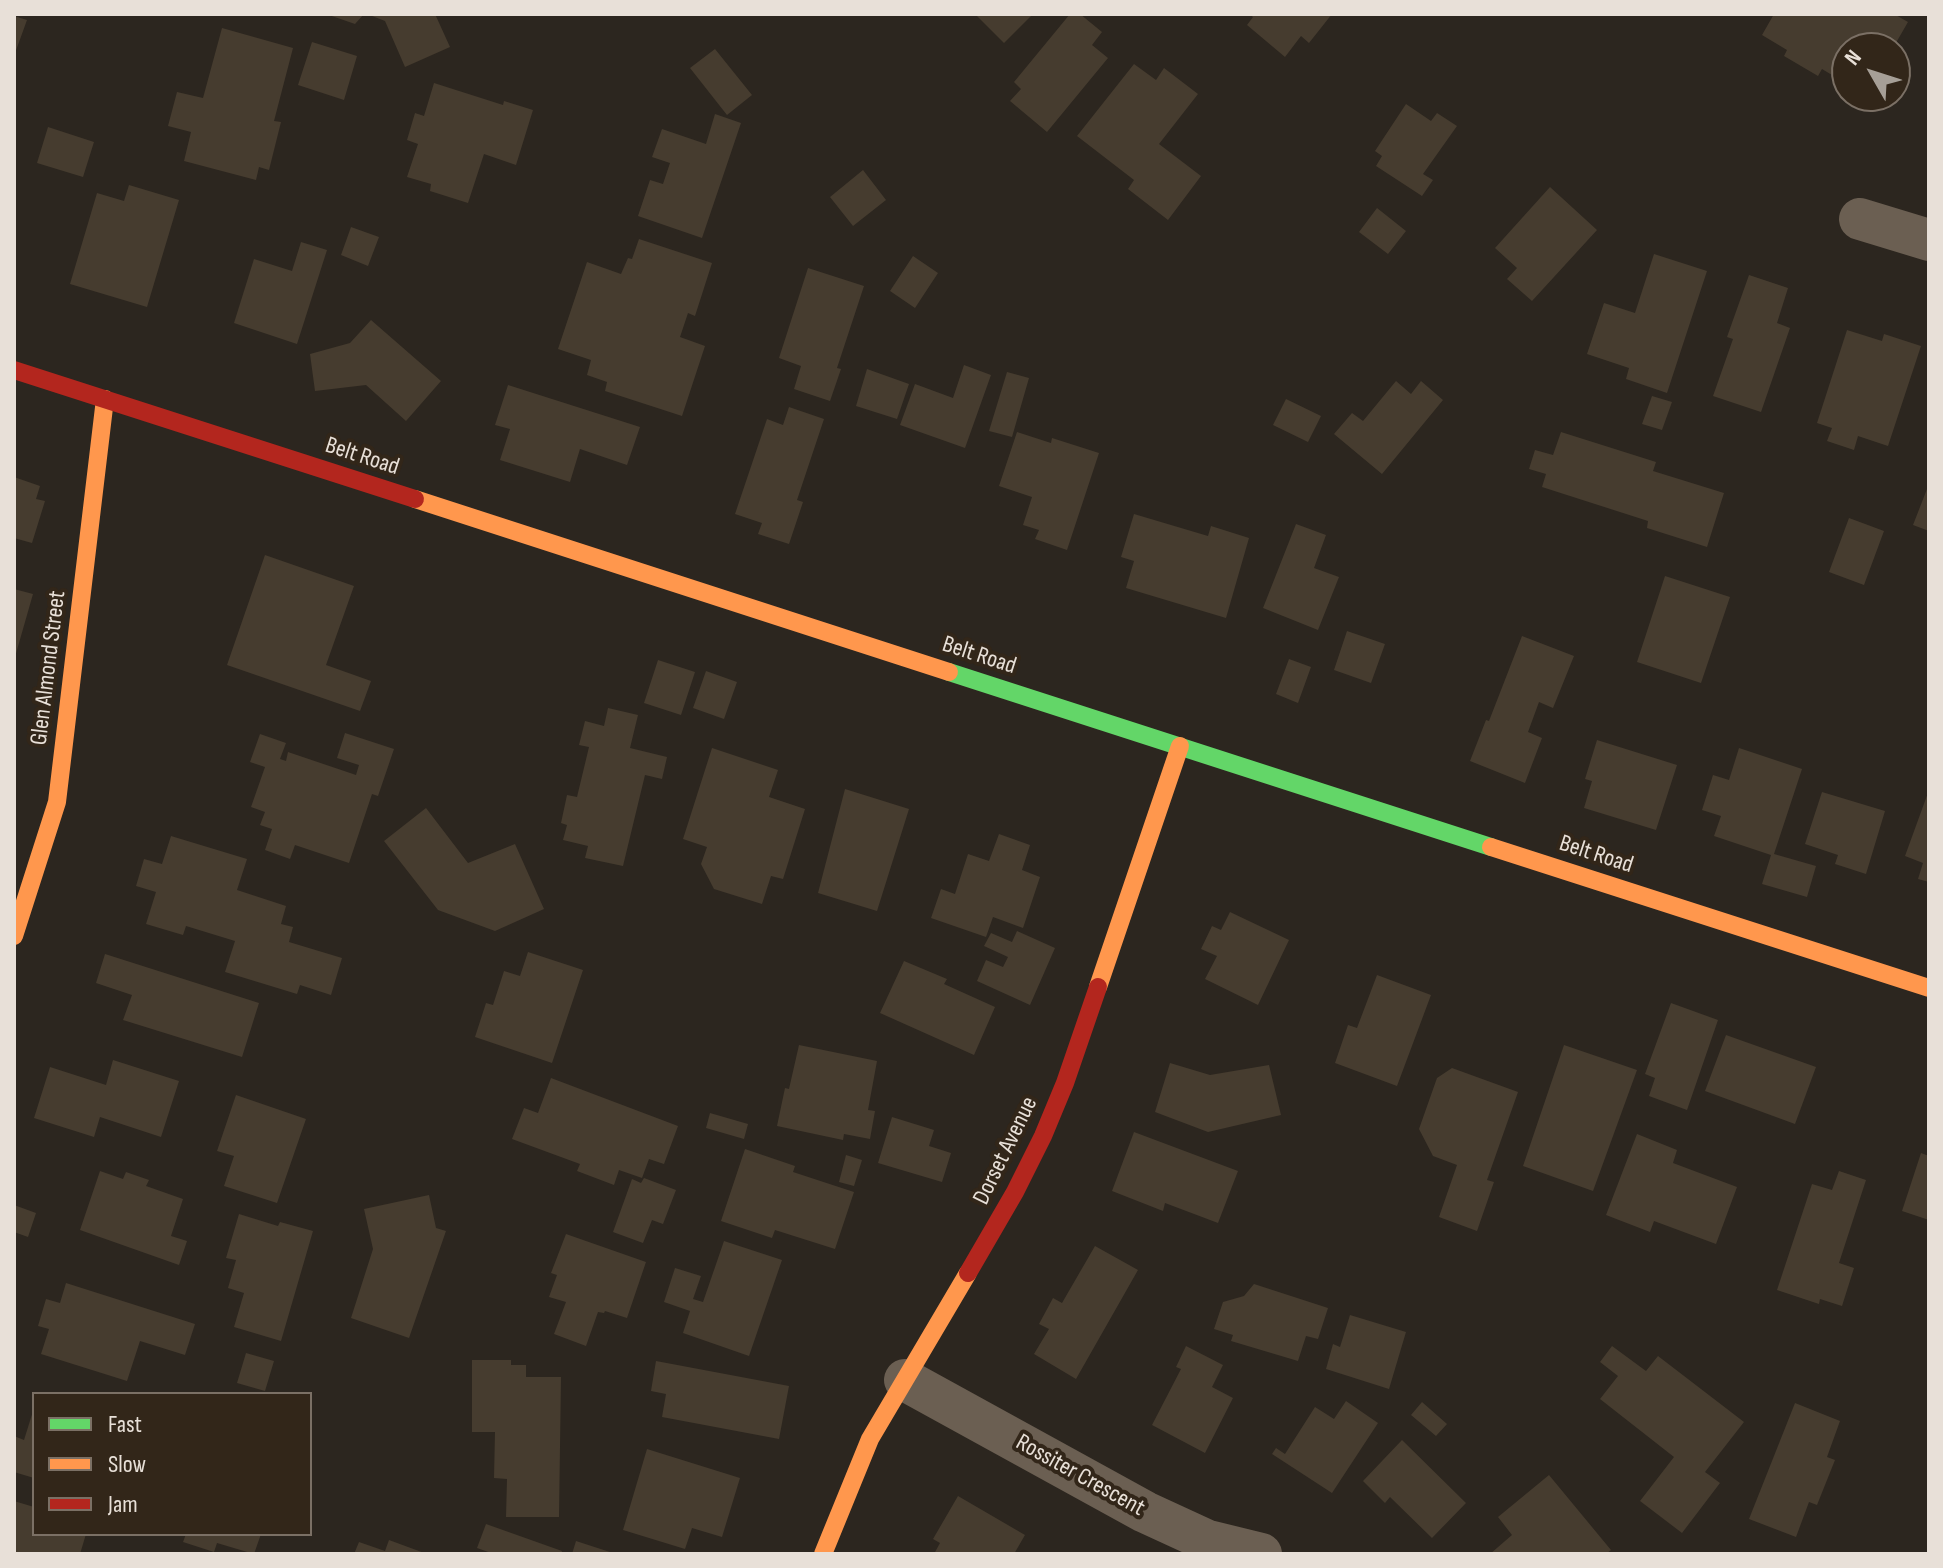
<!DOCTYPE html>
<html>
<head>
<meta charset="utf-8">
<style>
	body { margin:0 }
	#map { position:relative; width:1943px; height:1568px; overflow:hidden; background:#2c261f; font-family:"Sofia Sans Condensed",sans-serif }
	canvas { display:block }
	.frame { position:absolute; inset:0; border:16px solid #e8e0d8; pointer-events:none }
	.legend { position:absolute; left:32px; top:1392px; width:280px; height:144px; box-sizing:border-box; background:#322619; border:2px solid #7b7065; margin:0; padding:10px 14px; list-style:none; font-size:24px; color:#e8e0d8 }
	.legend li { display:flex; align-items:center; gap:16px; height:40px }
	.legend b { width:40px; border:2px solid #7b7065 }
	.north { position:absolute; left:1831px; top:32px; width:80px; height:80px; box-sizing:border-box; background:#322619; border:2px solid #7b7065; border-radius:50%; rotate:309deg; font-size:22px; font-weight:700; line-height:32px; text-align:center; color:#e8e0d8 }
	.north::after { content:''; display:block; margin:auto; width:28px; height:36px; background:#a69f97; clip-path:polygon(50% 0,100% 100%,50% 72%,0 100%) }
</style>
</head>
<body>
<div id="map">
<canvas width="1943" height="1568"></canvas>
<div class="frame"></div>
<ul class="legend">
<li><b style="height:10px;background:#63d668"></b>Fast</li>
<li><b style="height:10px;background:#ff974d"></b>Slow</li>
<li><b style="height:10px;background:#b3261e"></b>Jam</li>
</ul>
<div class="north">N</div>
</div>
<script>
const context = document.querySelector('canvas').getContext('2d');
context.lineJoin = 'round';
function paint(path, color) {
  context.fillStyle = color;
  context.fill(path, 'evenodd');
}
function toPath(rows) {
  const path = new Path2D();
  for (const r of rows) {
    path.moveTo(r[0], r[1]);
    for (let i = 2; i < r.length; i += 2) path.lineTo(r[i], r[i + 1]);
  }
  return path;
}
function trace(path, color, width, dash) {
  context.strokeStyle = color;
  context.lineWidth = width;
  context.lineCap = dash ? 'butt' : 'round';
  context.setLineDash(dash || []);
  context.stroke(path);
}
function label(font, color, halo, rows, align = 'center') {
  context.font = font + ' "Sofia Sans Condensed",sans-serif';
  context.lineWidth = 8;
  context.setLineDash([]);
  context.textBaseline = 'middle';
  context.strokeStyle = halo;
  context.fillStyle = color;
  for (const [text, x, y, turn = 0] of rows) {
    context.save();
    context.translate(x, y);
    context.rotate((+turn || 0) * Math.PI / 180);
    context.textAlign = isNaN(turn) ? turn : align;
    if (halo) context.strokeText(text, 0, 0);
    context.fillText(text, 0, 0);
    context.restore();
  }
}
paint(toPath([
	[326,14,364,14,355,24],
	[367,14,435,14,450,47,405,67,385,21],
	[975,14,1033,14,1004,43],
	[1070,14,1080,14,1102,32,1092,45,1108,58,1047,132,1010,101,1021,89,1014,82],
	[1249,14,1332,14,1309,43,1301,36,1285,57,1247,25,1253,17],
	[1774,14,1894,14,1908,22,1893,48,1847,48,1847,84,1822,69,1818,76,1784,56,1787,50,1762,35],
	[14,16,27,20,14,56],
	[222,28,293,48,274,121,281,122,269,170,259,167,256,180,184,161,191,132,168,126,177,92,203,98],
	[312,42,357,56,344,100,298,85],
	[715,49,752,95,727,115,690,68],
	[1134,64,1156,80,1164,68,1198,94,1159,144,1201,176,1168,220,1128,189,1134,180,1077,136],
	[434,83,503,105,504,101,533,110,516,165,484,154,468,203,430,191,431,184,407,177,418,144,407,140,415,113,424,116],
	[1406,104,1431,121,1437,113,1457,126,1423,174,1433,180,1422,196,1376,166,1382,156,1375,151],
	[715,114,741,123,702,238,638,216,650,180,663,184,670,163,652,157,662,129,706,144],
	[48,127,94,142,83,177,37,163],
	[863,170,886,200,853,226,830,197],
	[129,185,179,200,147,307,70,284,97,193,124,201],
	[1550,187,1597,230,1532,301,1507,279,1517,268,1495,248],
	[1377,208,1406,231,1388,254,1359,232],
	[351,227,379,237,368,266,341,255],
	[639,239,712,263,695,316,688,313,680,337,705,346,682,416,605,391,607,382,587,375,591,360,558,349,587,262,621,274,628,258,632,259],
	[301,242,327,250,297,344,234,323,254,259,292,271],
	[1654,254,1707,271,1667,393,1626,379,1629,368,1587,354,1604,303,1635,313],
	[913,256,938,273,915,308,890,291],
	[808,268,864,286,837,368,841,369,830,401,794,389,801,366,779,358],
	[1749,275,1788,288,1777,323,1790,328,1761,412,1713,396,1733,339,1727,337],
	[371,320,441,381,406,421,366,385,315,391,310,354,350,343],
	[1847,330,1882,341,1884,334,1921,346,1888,446,1858,436,1854,450,1827,441,1832,428,1817,423],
	[964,365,991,375,965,448,900,425,915,384,953,398],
	[867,369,909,384,897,419,856,406],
	[1007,372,1029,378,1012,437,989,431],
	[1396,381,1411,394,1421,381,1443,400,1382,474,1334,434,1352,413,1363,421],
	[508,385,640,427,627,465,580,449,570,482,500,460,510,429,495,425],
	[1652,396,1672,402,1662,430,1642,424],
	[1286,399,1321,416,1308,442,1273,425],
	[789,407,824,419,797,500,803,502,789,544,758,534,762,523,735,514,767,419,783,425],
	[1017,432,1051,443,1052,438,1099,453,1067,550,1035,539,1039,530,1023,525,1032,497,999,486],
	[1561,432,1656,462,1653,471,1724,493,1707,547,1647,528,1648,521,1542,487,1546,474,1529,469,1535,450,1553,455],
	[14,477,40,486,36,499,45,501,32,543,14,538],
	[1927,489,1929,490,1929,531,1913,525],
	[1134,514,1208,536,1211,526,1249,538,1226,618,1126,588,1134,561,1121,557],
	[1849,518,1884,531,1864,585,1829,572],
	[1296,524,1326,535,1314,568,1339,577,1318,630,1263,608],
	[265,555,354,586,326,665,371,681,360,711,227,665],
	[1665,576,1730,597,1701,683,1637,662],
	[14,589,33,594,15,657,14,657],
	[1347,631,1385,644,1371,683,1334,670],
	[1522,636,1574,656,1553,708,1539,702,1528,732,1542,738,1525,783,1470,761,1486,720,1489,721],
	[1289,659,1311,667,1298,703,1276,694],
	[658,660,695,672,681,715,644,703],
	[706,671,737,682,724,719,693,708],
	[608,708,638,715,630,748,667,757,662,779,645,775,623,866,585,858,588,846,563,840,567,825,561,823,567,795,577,797,589,747,579,745,585,721,604,726],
	[345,733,394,749,378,796,372,794,349,863,295,845,290,859,265,850,272,829,260,825,265,812,251,807,265,767,250,762,260,734,286,743,280,759,286,761,288,752,356,775,359,765,337,758],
	[1597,740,1677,765,1656,830,1584,808,1592,781,1585,779],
	[712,748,778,770,769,797,805,809,783,879,771,876,762,904,714,889,701,864,707,847,683,839],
	[1739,748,1802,769,1774,854,1816,866,1807,897,1762,884,1771,855,1714,836,1721,816,1702,810,1713,775,1729,780],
	[845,789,909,809,877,911,818,893],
	[1929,790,1929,882,1918,879,1923,863,1905,856],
	[1822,792,1885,811,1866,874,1835,864,1838,855,1805,844],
	[426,808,468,863,515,844,544,909,495,931,438,910,384,841],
	[999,834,1030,845,1022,870,1040,877,1023,928,993,917,986,937,931,918,941,889,955,894,968,854,989,861],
	[171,836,247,859,237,890,286,906,281,924,293,927,289,942,342,958,331,995,300,985,297,994,225,972,235,941,186,926,183,935,146,924,156,892,136,886,144,859,162,864],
	[1230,912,1289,940,1258,1005,1205,979,1217,956,1201,949,1212,926,1221,930],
	[1017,931,1055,948,1030,1005,977,981,986,960,1003,967,1008,957,984,946,991,933,1012,942],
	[528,952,583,970,552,1063,475,1037,486,1003,493,1005,504,971,520,976],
	[105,954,259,1003,242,1057,123,1020,132,995,96,983],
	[904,961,947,979,944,984,995,1007,974,1055,880,1013],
	[1377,975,1431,995,1397,1086,1335,1063,1348,1025,1357,1028],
	[1671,1003,1718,1020,1687,1110,1649,1096,1655,1078,1645,1074],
	[1726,1035,1816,1067,1795,1124,1705,1091],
	[799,1045,877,1061,868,1110,875,1111,870,1139,844,1134,843,1140,777,1126,785,1088,789,1089],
	[1564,1045,1637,1070,1593,1191,1523,1166],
	[113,1060,179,1081,161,1137,100,1117,94,1137,34,1118,50,1067,106,1085],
	[1170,1063,1210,1075,1269,1065,1281,1115,1208,1132,1155,1112],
	[1452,1068,1518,1092,1487,1180,1494,1182,1477,1231,1439,1217,1457,1165,1433,1156,1419,1129,1437,1078],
	[551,1078,678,1126,664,1164,649,1159,642,1178,619,1170,614,1185,577,1171,580,1164,512,1139,524,1108,538,1113],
	[236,1095,306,1119,277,1203,224,1186,234,1156,217,1151],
	[710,1113,748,1124,744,1139,706,1128],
	[892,1117,934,1130,929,1146,951,1153,942,1182,878,1163],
	[1134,1132,1238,1171,1218,1223,1165,1203,1163,1211,1112,1191],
	[1637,1134,1677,1150,1673,1163,1737,1187,1716,1244,1654,1221,1650,1232,1606,1215],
	[745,1149,795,1166,793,1172,854,1192,835,1249,775,1230,772,1238,721,1221],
	[1921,1153,1929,1156,1929,1220,1902,1211],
	[846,1155,862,1160,854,1186,839,1182],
	[100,1171,123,1179,126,1172,149,1180,146,1186,183,1199,171,1236,187,1241,179,1265,80,1230],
	[1839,1171,1866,1180,1839,1263,1854,1268,1842,1306,1820,1299,1819,1304,1777,1290,1812,1184,1832,1190],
	[644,1178,676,1190,663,1224,652,1220,643,1243,613,1232,632,1179,641,1183],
	[429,1195,436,1228,446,1231,409,1338,351,1318,373,1249,364,1209],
	[14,1205,36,1213,28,1237,14,1232],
	[239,1214,278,1226,280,1222,313,1231,281,1341,234,1327,244,1293,228,1288,236,1260,226,1258],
	[566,1234,646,1262,627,1318,605,1311,604,1313,598,1312,586,1346,554,1334,566,1302,549,1297,557,1275,551,1273],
	[724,1241,782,1260,749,1356,683,1333,690,1311,664,1302,675,1268,701,1276,693,1299,703,1302],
	[1095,1246,1138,1270,1076,1379,1034,1354,1049,1329,1039,1324,1053,1298,1062,1303],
	[66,1283,195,1324,185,1355,140,1341,127,1381,41,1354,49,1329,38,1326,46,1299,60,1303],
	[1254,1284,1328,1308,1318,1339,1306,1336,1298,1361,1231,1341,1233,1335,1214,1329,1223,1302,1244,1296],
	[1350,1315,1406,1332,1389,1389,1326,1369,1333,1344,1340,1347],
	[1186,1346,1223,1365,1212,1387,1233,1398,1205,1453,1152,1425,1181,1369,1176,1367],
	[1612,1346,1646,1371,1658,1356,1744,1422,1705,1472,1720,1483,1682,1533,1640,1501,1674,1457,1600,1399,1618,1376,1600,1362],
	[246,1353,274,1361,265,1391,237,1383],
	[472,1360,511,1360,511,1365,526,1365,526,1377,561,1377,559,1517,506,1517,507,1479,494,1478,495,1432,472,1432],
	[656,1361,789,1386,779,1439,662,1417,666,1394,651,1391],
	[1346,1401,1378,1423,1332,1493,1272,1454,1276,1448,1285,1454,1315,1407,1334,1419],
	[1422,1402,1447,1424,1436,1436,1411,1415],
	[1795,1403,1840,1421,1827,1457,1835,1460,1817,1505,1809,1502,1796,1537,1749,1519],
	[34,1408,34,1478,14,1472,14,1436,24,1440],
	[1402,1440,1466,1503,1432,1538,1390,1497,1385,1503,1363,1481],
	[647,1449,740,1478,722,1537,692,1528,685,1549,623,1530],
	[1549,1475,1611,1550,1606,1554,1490,1554,1512,1535,1498,1517],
	[958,1496,1025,1535,1014,1554,934,1554,940,1543,933,1539],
	[14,1501,34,1507,34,1534,86,1534,80,1554,14,1554],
	[486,1524,562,1551,561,1554,494,1554,477,1548],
	[186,1534,261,1534,254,1554,217,1543,214,1552,183,1542],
	[389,1540,427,1554,354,1554,359,1542,385,1551],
	[576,1541,613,1553,613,1554,572,1554]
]), '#463c2f');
trace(toPath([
	[1860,219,1929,240],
	[905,1380,1145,1512,1208,1541,1261,1554]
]), '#6b5f52', 42);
trace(toPath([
	[949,672,1491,847]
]), '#63d668', 18);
trace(toPath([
	[415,499,949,672],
	[1491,847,1929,988],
	[14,936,57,802,105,399],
	[1098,987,1180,746],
	[823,1554,870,1439,968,1273]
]), '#ff974d', 18);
trace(toPath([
	[14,370,415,499],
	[968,1273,1015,1192,1043,1136,1065,1083,1098,987]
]), '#b3261e', 18);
label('24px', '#e8e0d8', '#322619', [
	["Belt Road",362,457,18],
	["Belt Road",979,656,18],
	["Glen Almond Street",49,668,-83],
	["Belt Road",1596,855,18],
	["Dorset Avenue",1006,1151,-64],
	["Rossiter Crescent",1080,1476,29]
]);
</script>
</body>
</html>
